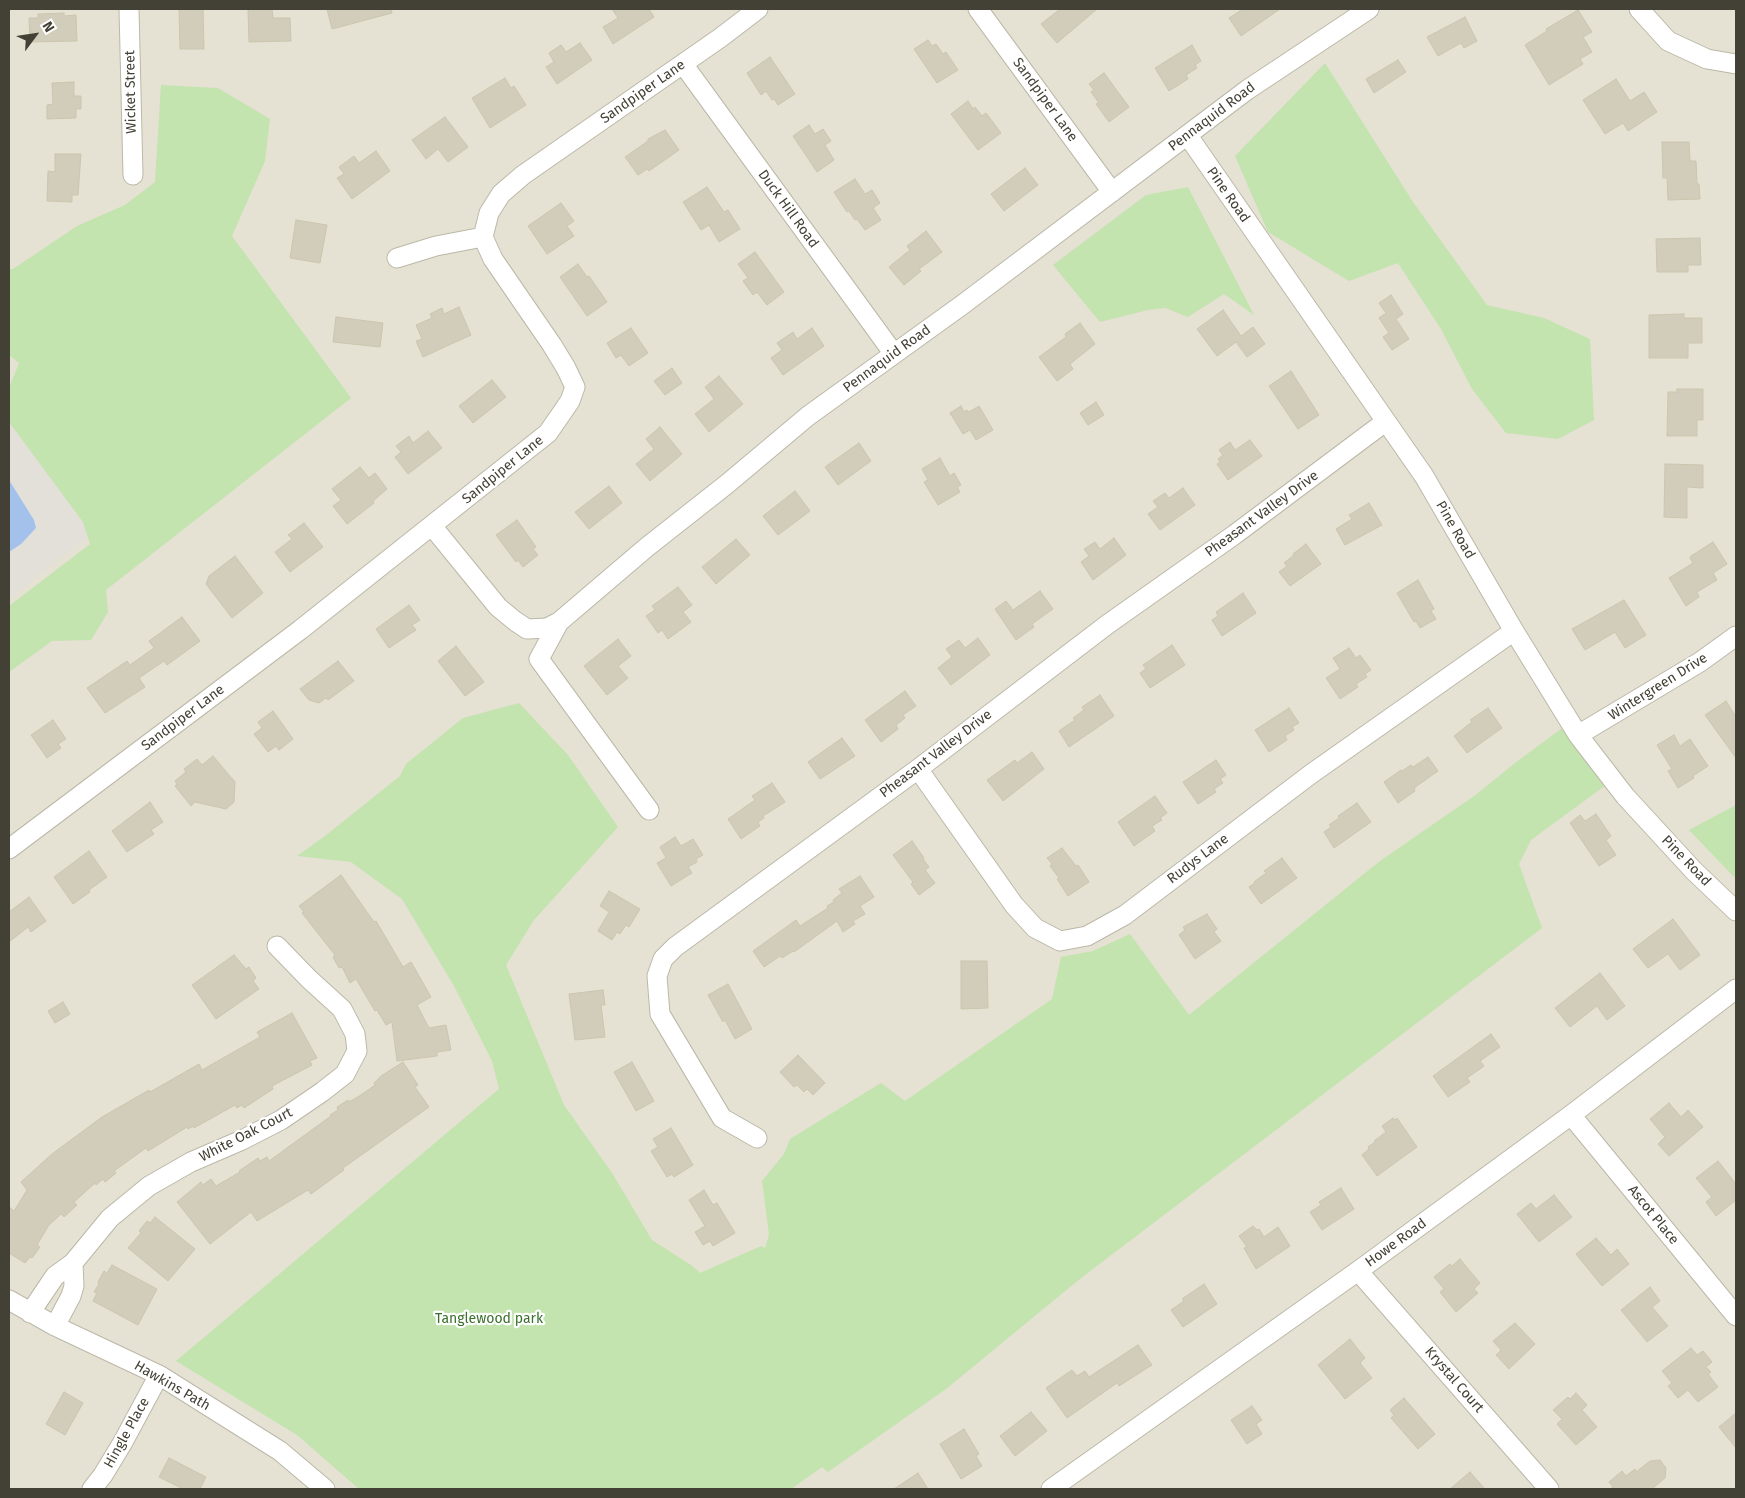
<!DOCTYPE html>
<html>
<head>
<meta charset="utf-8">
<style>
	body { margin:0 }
	#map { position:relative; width:1745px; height:1498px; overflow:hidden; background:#f1efe4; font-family:"Fira Sans",sans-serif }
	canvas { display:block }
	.frame { position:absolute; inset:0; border:10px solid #434035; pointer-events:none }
	.north { position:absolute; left:10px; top:10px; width:50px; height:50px; -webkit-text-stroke:4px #fff; paint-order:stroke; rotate:59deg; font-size:14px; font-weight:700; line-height:20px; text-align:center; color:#434035 }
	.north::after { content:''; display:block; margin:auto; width:18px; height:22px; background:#434035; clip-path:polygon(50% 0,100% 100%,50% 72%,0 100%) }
</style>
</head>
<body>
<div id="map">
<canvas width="1745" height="1498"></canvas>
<div class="frame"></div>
<div class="north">N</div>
</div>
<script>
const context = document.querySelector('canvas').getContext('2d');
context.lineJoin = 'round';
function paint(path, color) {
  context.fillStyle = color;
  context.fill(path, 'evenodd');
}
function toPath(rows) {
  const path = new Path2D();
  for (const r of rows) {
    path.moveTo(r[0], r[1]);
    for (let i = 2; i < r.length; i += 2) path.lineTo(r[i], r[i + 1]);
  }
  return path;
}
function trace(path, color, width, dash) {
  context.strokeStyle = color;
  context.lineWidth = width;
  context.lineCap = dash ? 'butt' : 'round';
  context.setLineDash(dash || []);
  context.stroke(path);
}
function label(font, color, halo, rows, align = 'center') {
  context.font = font + ' "Fira Sans",sans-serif';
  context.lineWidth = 4.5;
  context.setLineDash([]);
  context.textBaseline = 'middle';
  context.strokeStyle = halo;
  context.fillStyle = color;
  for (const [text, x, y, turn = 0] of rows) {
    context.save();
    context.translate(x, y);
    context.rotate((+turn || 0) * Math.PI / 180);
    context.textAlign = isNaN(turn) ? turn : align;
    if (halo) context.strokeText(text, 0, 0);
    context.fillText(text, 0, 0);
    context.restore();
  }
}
paint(toPath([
	[9,9,1736,9,1736,1489,9,1489]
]), '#e5e2d3');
paint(toPath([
	[9,410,100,528,9,598]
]), '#e3e0d9');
paint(toPath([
	[1325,63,1413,202,1487,305,1544,318,1590,339,1594,420,1558,439,1506,433,1472,389,1441,329,1398,263,1349,281,1268,232,1235,156],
	[161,85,218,88,270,119,265,161,232,236,351,398,106,590,108,612,91,640,52,641,9,672,9,606,90,544,83,522,9,422,9,388,19,363,9,355,9,269,13,269,77,226,125,205,155,182],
	[1188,187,1254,315,1224,294,1188,317,1165,308,1148,310,1100,322,1053,265,1146,195],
	[519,703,568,755,618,827,534,920,506,965,564,1105,612,1173,652,1240,691,1265,700,1273,761,1246,765,1248,769,1235,762,1181,784,1154,790,1139,881,1083,905,1101,1052,999,1061,957,1093,951,1130,934,1189,1015,1380,861,1477,794,1515,763,1565,726,1606,785,1531,840,1519,864,1542,928,1081,1278,946,1389,828,1472,822,1467,791,1489,359,1489,297,1435,176,1361,499,1089,492,1061,454,986,402,899,351,862,297,856,325,836,400,776,406,764,463,718],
	[1736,805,1736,879,1689,830]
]), '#c3e3af');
paint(toPath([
	[9,480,34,520,36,528,21,544,9,552]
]), '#a3c1eb');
const building = toPath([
	[179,9,203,9,204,49,180,49,179,9],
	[248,9,272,9,273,18,290,18,291,41,249,42,248,9],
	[327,9,391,9,392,13,332,29,327,9],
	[612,9,649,9,654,17,613,44,603,27,618,18,612,9],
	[1060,9,1097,9,1057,43,1041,24,1060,9],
	[1243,9,1280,9,1241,36,1229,18,1243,9],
	[1578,10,1592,32,1583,37,1592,52,1580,59,1583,64,1549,85,1525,45,1547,31,1546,29,1578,10],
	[64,13,64,16,76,15,77,41,30,42,29,18,38,18,38,14,64,13],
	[1465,17,1477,41,1464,48,1461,43,1438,56,1427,37,1465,17],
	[928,40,932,46,936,44,943,54,946,52,958,70,937,83,914,49,928,40],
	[580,43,592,60,557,84,546,67,554,62,549,53,561,45,566,52,580,43],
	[1192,45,1201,61,1195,65,1197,68,1186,75,1188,79,1169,91,1155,68,1192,45],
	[770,57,795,94,778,105,774,99,772,100,766,91,761,95,747,73,770,57],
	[1398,60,1406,72,1374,93,1366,79,1398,60],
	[1104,73,1129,107,1109,122,1096,104,1099,103,1091,92,1094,90,1089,84,1104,73],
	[505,78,511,88,514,86,526,105,490,128,472,98,505,78],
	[1616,79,1630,101,1644,92,1657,112,1628,131,1623,123,1605,134,1583,100,1616,79],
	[74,82,74,96,81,96,81,109,76,109,76,118,47,119,47,105,53,104,52,83,74,82],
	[968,101,973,109,975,107,982,116,986,113,1001,133,978,150,951,114,968,101],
	[445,117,468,147,448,162,438,149,426,159,412,140,445,117],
	[809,125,815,134,823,129,831,141,825,145,834,160,817,172,793,136,809,125],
	[665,130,679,150,649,171,647,169,638,175,625,157,648,141,648,139,665,130],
	[1662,142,1689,142,1690,161,1696,161,1697,184,1699,184,1700,199,1668,200,1667,178,1663,178,1662,142],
	[376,151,390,171,352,199,337,178,344,174,339,167,354,156,359,163,376,151],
	[55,154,81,154,78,195,72,195,72,202,47,201,48,171,55,172,55,154],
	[1025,168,1038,185,1004,211,991,194,1025,168],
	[855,179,865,194,872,190,880,203,873,208,881,220,865,230,857,219,855,220,849,211,847,212,834,192,855,179],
	[707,187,724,212,728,210,740,229,719,242,709,225,701,230,683,202,707,187],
	[561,203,574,221,567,226,574,236,547,254,528,226,561,203],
	[296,220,327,225,320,263,290,258,296,220],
	[926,231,942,252,919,269,921,271,904,285,889,267,910,250,907,246,926,231],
	[1700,238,1701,265,1688,265,1688,272,1657,272,1656,239,1700,238],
	[755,252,784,292,767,305,757,292,753,295,743,281,748,278,738,264,755,252],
	[578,264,587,277,589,276,607,302,587,316,560,277,578,264],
	[1391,295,1403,314,1396,319,1409,339,1392,350,1383,337,1389,333,1379,318,1386,313,1379,303,1391,295],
	[459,307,471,335,423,357,416,341,422,339,416,325,432,318,430,314,442,308,444,314,459,307],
	[1223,310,1241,336,1253,327,1265,344,1247,357,1236,342,1217,356,1197,329,1223,310],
	[1684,314,1684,318,1702,318,1702,343,1688,343,1688,358,1649,358,1649,315,1684,314],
	[336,317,383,323,380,347,333,342,336,317],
	[1080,323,1095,344,1070,364,1073,369,1057,381,1039,357,1066,337,1065,334,1080,323],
	[631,328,648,353,629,366,621,355,616,358,607,343,631,328],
	[812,328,824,346,783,375,771,358,782,350,777,343,793,332,797,339,812,328],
	[672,368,682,383,665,395,654,381,672,368],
	[1291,371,1319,415,1298,429,1269,386,1291,371],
	[719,376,743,404,709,432,695,414,714,399,705,387,719,376],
	[492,380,506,397,473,423,459,406,492,380],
	[1677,389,1703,389,1703,420,1697,420,1697,436,1667,436,1668,392,1677,392,1677,389],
	[1096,402,1104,415,1088,425,1080,413,1096,402],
	[961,406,964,412,967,410,969,412,979,406,993,430,976,440,970,430,963,434,950,413,961,406],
	[660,427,682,454,650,481,636,464,654,449,646,439,660,427],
	[428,431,442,448,408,474,395,457,401,452,396,446,409,436,413,443,428,431],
	[1250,440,1262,456,1228,480,1217,464,1220,462,1218,459,1223,455,1219,450,1230,442,1235,450,1250,440],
	[859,443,871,461,838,485,825,467,859,443],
	[940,458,950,476,954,473,961,485,957,487,960,492,938,505,924,482,928,480,922,469,940,458],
	[1665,464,1703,465,1703,488,1687,487,1687,518,1664,517,1665,464],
	[360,467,369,478,375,473,387,489,373,501,374,503,347,524,333,506,341,500,332,489,360,467],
	[609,486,622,503,589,529,575,512,609,486],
	[1183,488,1195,505,1160,530,1148,514,1158,507,1153,501,1165,493,1169,498,1183,488],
	[795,491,810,511,778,535,763,516,795,491],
	[1369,503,1382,525,1345,545,1336,529,1352,519,1349,515,1369,503],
	[517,520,536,547,533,549,538,555,523,567,518,560,516,562,496,535,517,520],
	[304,523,323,547,290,572,275,552,292,539,288,535,304,523],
	[1114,538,1126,555,1093,580,1081,562,1089,556,1084,549,1095,542,1100,549,1114,538],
	[736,539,750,555,716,584,702,567,736,539],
	[1713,542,1727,564,1713,573,1717,580,1697,592,1699,597,1686,606,1669,578,1693,563,1690,558,1691,556,1713,542],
	[1306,544,1321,564,1290,586,1279,572,1287,566,1284,563,1294,555,1293,554,1306,544],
	[235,556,263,593,232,618,206,584,209,576,235,556],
	[1418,580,1434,609,1431,611,1436,619,1420,628,1416,621,1414,622,1397,593,1418,580],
	[678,587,692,605,683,612,691,622,668,639,662,630,658,633,646,616,655,610,652,606,678,587],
	[1040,591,1053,609,1032,624,1034,627,1016,640,995,609,1006,601,1013,610,1040,591],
	[1243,593,1256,613,1222,636,1212,620,1218,616,1216,612,1243,593],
	[1624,600,1646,635,1625,648,1615,632,1585,650,1572,629,1624,600],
	[409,605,420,620,412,625,416,630,389,648,376,629,409,605],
	[182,617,200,641,167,665,164,661,139,678,145,687,105,713,87,688,127,661,130,665,154,648,149,641,182,617],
	[978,638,990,655,951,685,938,668,952,657,946,649,959,640,965,648,978,638],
	[618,639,631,656,618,666,628,678,607,695,584,666,618,639],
	[1172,645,1185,665,1150,688,1140,673,1146,669,1143,665,1172,645],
	[456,646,484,682,465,696,438,661,456,646],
	[1349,648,1356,658,1360,655,1371,670,1365,674,1367,677,1356,684,1358,687,1340,699,1326,678,1340,669,1333,658,1349,648],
	[338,661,354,681,328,700,326,698,319,703,309,700,300,689,338,661],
	[905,691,916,706,903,715,905,718,896,725,898,729,881,742,865,720,905,691],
	[1100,695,1114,716,1069,747,1059,731,1075,720,1073,718,1084,710,1082,707,1100,695],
	[1726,701,1736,717,1736,758,1705,715,1726,701],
	[1289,708,1299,723,1292,727,1294,730,1285,736,1287,740,1269,752,1255,730,1289,708],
	[1488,708,1502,728,1467,753,1454,736,1472,722,1470,720,1488,708],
	[273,711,293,739,279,750,276,746,268,752,254,734,262,728,258,722,273,711],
	[53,720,66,739,58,744,61,748,47,758,31,735,53,720],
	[1674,735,1680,746,1690,739,1708,766,1693,776,1694,778,1678,788,1668,771,1672,769,1657,745,1674,735],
	[842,738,855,756,820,779,808,762,842,738],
	[1032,752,1044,769,1003,801,987,780,1015,760,1017,763,1032,752],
	[213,756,235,782,234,802,226,809,195,802,191,806,175,786,177,784,175,781,186,772,184,769,197,759,202,765,213,756],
	[1428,757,1438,771,1414,788,1415,791,1398,803,1384,782,1401,770,1402,771,1411,765,1413,767,1428,757],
	[1216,760,1226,775,1220,779,1223,783,1214,789,1216,792,1198,804,1183,782,1216,760],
	[772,783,785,802,763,816,764,818,758,822,760,826,741,839,728,819,755,800,752,796,772,783],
	[1155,796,1167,813,1160,818,1162,820,1152,826,1155,831,1134,846,1118,822,1155,796],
	[150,802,163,822,151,830,154,834,127,852,112,831,150,802],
	[1357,803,1371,822,1334,848,1324,832,1331,827,1329,825,1339,818,1338,816,1357,803],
	[1596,814,1611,836,1606,840,1616,855,1599,866,1570,823,1580,815,1585,821,1596,814],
	[675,837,681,846,693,839,703,855,696,859,697,862,688,867,692,873,671,886,657,863,666,858,660,847,675,837],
	[912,841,924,858,923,859,929,867,925,870,935,883,919,895,911,884,913,882,893,855,912,841],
	[1062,848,1076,866,1078,865,1089,882,1068,896,1057,879,1059,878,1050,866,1052,864,1047,858,1062,848],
	[89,851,107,877,89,890,90,892,73,904,54,877,89,851],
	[1282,858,1297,878,1261,904,1249,887,1255,883,1254,882,1266,873,1264,871,1282,858],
	[341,875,374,922,376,921,403,967,411,962,431,997,417,1005,429,1028,446,1025,451,1050,437,1052,437,1056,397,1061,392,1022,386,1025,377,1010,375,1011,356,979,350,983,342,967,339,968,333,957,335,955,302,913,304,912,299,906,341,875],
	[860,876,874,897,860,906,865,914,853,921,855,924,843,932,837,921,794,952,793,951,782,958,780,956,764,967,753,951,796,920,800,926,828,908,827,906,834,902,833,900,842,893,839,889,860,876],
	[609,891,640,909,629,927,626,925,620,934,617,932,612,940,598,931,609,912,600,906,609,891],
	[29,897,46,921,31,932,28,927,9,942,9,912,29,897],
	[1207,914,1217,929,1214,932,1221,941,1195,959,1179,935,1185,930,1183,927,1207,914],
	[1673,919,1700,955,1680,970,1668,954,1648,968,1633,949,1673,919],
	[234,955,246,969,249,967,256,978,253,981,259,989,216,1019,192,985,234,955],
	[961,961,987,961,988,1008,961,1009,961,961],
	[1600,973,1625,1006,1607,1020,1597,1006,1570,1027,1555,1008,1600,973],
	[728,984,752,1029,735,1039,725,1020,723,1022,708,995,728,984],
	[603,990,605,1005,601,1005,605,1037,575,1040,569,994,603,990],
	[63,1002,70,1014,55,1023,48,1011,63,1002],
	[292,1013,317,1058,310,1061,312,1065,272,1086,273,1089,244,1108,242,1105,237,1108,235,1105,194,1128,193,1126,188,1129,187,1127,148,1151,146,1148,114,1171,116,1173,105,1182,103,1179,96,1185,95,1183,74,1202,77,1205,64,1217,61,1214,49,1225,37,1245,40,1247,32,1258,30,1257,25,1263,9,1253,9,1207,14,1211,27,1190,21,1182,52,1154,102,1117,149,1090,150,1092,199,1064,202,1070,260,1037,257,1032,292,1013],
	[1491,1034,1500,1047,1480,1061,1484,1066,1467,1078,1470,1082,1448,1097,1433,1076,1491,1034],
	[798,1055,825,1083,813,1095,807,1089,804,1092,797,1085,794,1087,780,1072,798,1055],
	[403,1062,418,1085,415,1087,429,1107,343,1168,344,1170,311,1194,308,1190,257,1221,251,1212,210,1244,177,1202,201,1182,203,1185,211,1179,216,1186,240,1172,239,1171,258,1158,260,1161,267,1157,269,1161,331,1116,330,1115,338,1110,337,1107,348,1100,349,1102,361,1095,375,1085,374,1083,381,1076,403,1062],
	[632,1062,654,1101,636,1111,614,1072,632,1062],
	[1669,1103,1681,1117,1688,1110,1703,1127,1669,1156,1658,1144,1665,1137,1650,1119,1669,1103],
	[1393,1118,1395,1120,1397,1118,1417,1147,1377,1176,1362,1155,1369,1149,1368,1147,1375,1142,1374,1141,1386,1132,1382,1126,1393,1118],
	[671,1128,693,1165,674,1177,672,1174,667,1177,651,1151,658,1147,653,1139,671,1128],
	[1718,1161,1736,1184,1736,1200,1716,1216,1706,1202,1712,1197,1696,1178,1718,1161],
	[1341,1188,1354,1209,1322,1230,1310,1212,1321,1205,1319,1202,1341,1188],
	[704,1190,713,1205,717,1203,735,1233,713,1246,710,1241,703,1245,695,1232,705,1226,689,1200,704,1190],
	[1554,1195,1572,1217,1539,1242,1517,1214,1531,1203,1536,1209,1554,1195],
	[155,1217,195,1249,168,1281,128,1248,141,1233,139,1231,147,1221,150,1223,155,1217],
	[1253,1226,1257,1230,1259,1229,1264,1237,1278,1227,1290,1246,1256,1269,1244,1248,1247,1247,1239,1236,1253,1226],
	[1596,1238,1611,1255,1617,1249,1629,1264,1602,1286,1576,1254,1596,1238],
	[1460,1259,1480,1283,1474,1289,1478,1293,1456,1312,1440,1292,1444,1289,1434,1277,1450,1264,1452,1266,1460,1259],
	[112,1265,157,1289,138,1325,93,1301,97,1293,94,1292,99,1284,98,1282,104,1271,107,1273,112,1265],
	[1204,1284,1217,1304,1183,1327,1171,1310,1184,1301,1182,1299,1204,1284],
	[1650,1287,1660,1301,1652,1307,1668,1326,1647,1342,1621,1310,1650,1287],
	[1515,1323,1535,1344,1509,1369,1496,1355,1501,1350,1493,1341,1515,1323],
	[1350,1339,1365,1358,1360,1363,1372,1378,1345,1399,1318,1365,1350,1339],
	[1138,1345,1152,1365,1119,1386,1117,1383,1067,1418,1046,1388,1072,1370,1077,1376,1085,1371,1089,1377,1138,1345],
	[1691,1348,1697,1355,1703,1351,1712,1362,1706,1367,1711,1372,1708,1374,1718,1387,1698,1402,1688,1390,1678,1398,1668,1386,1672,1383,1662,1371,1691,1348],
	[64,1392,83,1403,65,1435,46,1424,64,1392],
	[1576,1393,1587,1405,1582,1410,1597,1427,1576,1445,1557,1424,1562,1419,1553,1410,1568,1397,1570,1399,1576,1393],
	[1404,1398,1435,1434,1418,1449,1391,1418,1394,1415,1390,1410,1404,1398],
	[1252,1406,1262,1420,1256,1424,1262,1434,1247,1444,1231,1420,1252,1406],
	[1031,1412,1047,1431,1015,1456,1000,1436,1031,1412],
	[1736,1413,1736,1448,1719,1427,1736,1413],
	[964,1429,979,1454,976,1456,982,1466,961,1479,940,1444,964,1429],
	[169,1458,206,1477,200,1489,183,1489,159,1477,169,1458],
	[1660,1460,1666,1468,1665,1478,1652,1489,1610,1489,1613,1487,1609,1482,1622,1471,1626,1476,1635,1469,1636,1472,1650,1461,1660,1460],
	[1470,1472,1485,1489,1450,1489,1470,1472],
	[918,1473,928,1489,894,1489,918,1473]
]);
paint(building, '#d2cdbb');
trace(building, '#ccc6ae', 1);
const street = toPath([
	[129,9,133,175],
	[978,9,1112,192],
	[1639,9,1668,41,1707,59,1736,64],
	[683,64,894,354],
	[1188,136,1424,476,1514,631,1578,735,1625,796,1694,871,1736,911],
	[397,258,436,246,483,237],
	[432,526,498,607,515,621,527,629,547,628,559,622,647,547,727,484,808,416,962,305,1247,90,1369,9],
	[559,622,539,659,649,810],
	[1578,735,1700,662,1736,636],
	[918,769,1014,905,1035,928,1060,941,1087,936,1125,915,1311,774,1514,631],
	[9,849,300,630,548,433,570,401,575,387,566,368,552,345,493,259,483,237,489,213,501,194,523,175,720,38,758,9],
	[1571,1115,1736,1316],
	[757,1138,722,1118,660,1014,657,976,663,959,675,947,918,769,1108,624,1234,535,1385,422],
	[1358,1271,1549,1489],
	[9,1300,55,1326,159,1375,280,1451,325,1489],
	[30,1313,55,1276,73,1263,110,1218,149,1186,191,1162,242,1140,281,1120,322,1092,345,1074,357,1051,355,1034,342,1009,309,979,277,946],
	[55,1326,71,1296,74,1286,73,1263],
	[92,1489,103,1475,123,1442,159,1375],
	[1051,1489,1358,1271,1571,1115,1736,989]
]);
trace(street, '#bcb8a8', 21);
trace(street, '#fff', 19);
label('14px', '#434035', '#fff', [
	["Wicket Street",131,92,-91],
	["Sandpiper Lane",643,92,-35],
	["Sandpiper Lane",1045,100,54],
	["Pennaquid Road",1212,117,-37],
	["Pine Road",1228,195,55],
	["Duck Hill Road",788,209,54],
	["Pennaquid Road",887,359,-36],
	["Sandpiper Lane",503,470,-39],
	["Pheasant Valley Drive",1262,514,-36],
	["Pine Road",1455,530,60],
	["Wintergreen Drive",1658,687,-32],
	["Sandpiper Lane",183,718,-37],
	["Pheasant Valley Drive",936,754,-37],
	["Rudys Lane",1198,859,-37],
	["Pine Road",1686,861,46],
	["White Oak Court",246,1135,-27],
	["Ascot Place",1653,1215,51],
	["Howe Road",1396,1243,-36],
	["Krystal Court",1454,1380,49],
	["Hawkins Path",172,1386,30],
	["Hingle Place",127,1433,-61]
]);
label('14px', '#3a702c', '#fff', [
	["Tanglewood park",489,1319]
]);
</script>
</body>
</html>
